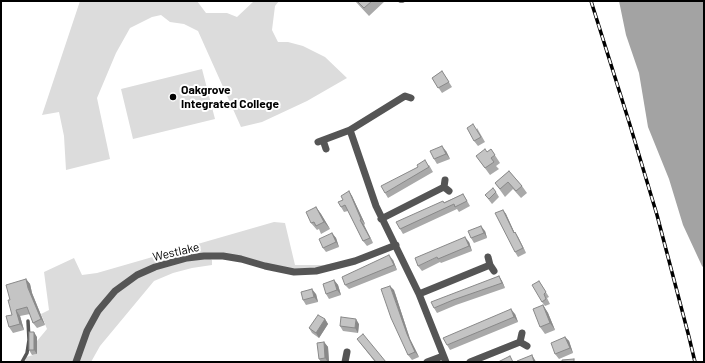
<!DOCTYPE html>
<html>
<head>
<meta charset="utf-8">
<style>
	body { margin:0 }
	#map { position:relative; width:705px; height:363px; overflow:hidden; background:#fff; font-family:Barlow,sans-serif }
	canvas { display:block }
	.frame { position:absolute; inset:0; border:2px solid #000; pointer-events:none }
</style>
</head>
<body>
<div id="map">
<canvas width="705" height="363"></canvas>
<div class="frame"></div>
</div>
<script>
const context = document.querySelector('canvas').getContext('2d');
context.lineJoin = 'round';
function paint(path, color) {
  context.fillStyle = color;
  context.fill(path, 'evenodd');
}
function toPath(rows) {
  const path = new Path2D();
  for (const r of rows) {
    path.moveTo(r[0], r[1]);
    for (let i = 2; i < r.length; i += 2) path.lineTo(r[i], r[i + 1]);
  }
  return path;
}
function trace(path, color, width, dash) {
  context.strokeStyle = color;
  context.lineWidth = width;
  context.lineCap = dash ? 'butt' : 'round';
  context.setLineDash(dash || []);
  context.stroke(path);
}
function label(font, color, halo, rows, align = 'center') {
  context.font = font + ' Barlow,sans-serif';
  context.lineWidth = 4;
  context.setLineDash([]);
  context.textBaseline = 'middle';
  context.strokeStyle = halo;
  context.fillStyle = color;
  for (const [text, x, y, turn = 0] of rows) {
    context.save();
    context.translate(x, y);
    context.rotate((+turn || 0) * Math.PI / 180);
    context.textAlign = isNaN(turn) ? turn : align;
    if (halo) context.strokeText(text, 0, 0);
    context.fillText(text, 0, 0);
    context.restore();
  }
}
paint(toPath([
	[80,1,197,1,206,13,227,13,237,17,254,1,279,1,275,6,272,30,278,42,288,42,303,46,325,57,347,78,307,101,262,122,241,127,198,31,184,24,170,22,161,15,152,17,130,28,116,53,97,98,110,159,66,170,64,136,59,112,42,115],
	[202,69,215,119,133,139,121,89],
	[274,222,285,223,295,265,324,265,345,261,317,269,299,270,205,256,212,260,212,265,192,268,173,273,154,281,100,346,91,362,25,362,26,357,37,354,37,341,47,329,41,314,49,310,44,272,74,258,82,275,97,273]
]), '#dcdcdc');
paint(toPath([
	[619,1,704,1,704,268,702,266,683,225,669,179,648,127,639,73,626,35]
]), '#a3a3a3');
trace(toPath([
	[400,1,403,1],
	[22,362,27,353,29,340,28,321]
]), '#555', 3.5);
trace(toPath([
	[350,130,376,206,419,294,446,362],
	[323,140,326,149],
	[318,142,350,130,405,96,411,98],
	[445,180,444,187,449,191],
	[381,219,444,187],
	[488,257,490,265,494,271],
	[419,294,490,265],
	[522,333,520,342,527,346],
	[76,362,87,331,98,311,115,291,137,275,155,267,187,258,204,256,223,256,241,259,265,266,294,272,316,271,355,261,396,245],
	[345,362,347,352],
	[427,362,443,356],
	[470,362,520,342]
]), '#555', 7);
const rail = toPath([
	[591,1,630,125,657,215,689,337,695,362]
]);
trace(rail, '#000', 3.5);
trace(rail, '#fff', 2, [6]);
paint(toPath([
	[355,1,385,1,369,16],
	[442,71,452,87,442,93,432,78],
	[477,128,485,142,478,146,474,141],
	[491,149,500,163,496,166,499,169,490,175,476,156,487,152],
	[446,151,450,159,437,164,434,159],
	[429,165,433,172,388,198,385,193],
	[509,171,522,186,527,193,521,198,513,189,505,197,495,183],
	[349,191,352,196,365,224,364,225,373,243,367,246,363,241,348,211,344,212,341,207,343,200],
	[496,192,499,197,492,204,485,195],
	[463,194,466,199,470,206,459,212,457,209,403,234,400,229,445,202],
	[316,207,321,214,330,229,321,234,319,229,317,230,311,223],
	[503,210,506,214,514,232,515,232,518,237,526,253,518,257,515,252],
	[485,231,487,238,474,243,471,238],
	[332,233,336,238,339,247,326,252,323,248],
	[469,242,472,251,441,263,440,262,422,271,418,266],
	[393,260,397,270,349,289,345,285],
	[499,276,502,281,505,288,456,305,437,313,434,308],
	[26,279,30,284,32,293,45,325,37,328,33,323,30,314,20,316,24,330,13,333,9,327,12,315],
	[334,280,338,285,341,295,329,299,326,294],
	[539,281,549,297,547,298,550,304,545,306,542,302],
	[394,290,410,339,419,357,412,360,408,355],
	[316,294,318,302,306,305,303,300],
	[543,305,548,313,555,330,545,334,540,327],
	[515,314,518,322,450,350,447,345],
	[325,319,328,324,319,338,312,333,309,328],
	[359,324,358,333,343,331,340,326],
	[37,337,37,354,32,355,29,350],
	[565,337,569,341,573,353,559,359,555,354],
	[357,339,386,362,375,362],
	[324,342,328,347,329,362,321,362,319,359]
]), '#a9a9a9');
paint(toPath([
	[442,146,446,151,450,159,446,154],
	[349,191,352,196,365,224,361,219],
	[316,207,321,214,330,229,324,222],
	[503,210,506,214,517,238,514,233],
	[360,220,364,225,373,243,370,238],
	[481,226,485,231,487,238,484,233],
	[515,232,518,237,526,253,523,248],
	[332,233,336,238,339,247,336,242],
	[465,237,469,242,472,251,469,246],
	[389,255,393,260,397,270,394,265],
	[499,276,502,281,505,288,502,283],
	[26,279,30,284,32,293,45,325,41,319,28,288],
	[334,280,338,285,341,295,337,290],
	[390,286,394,290,410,339,419,357,415,352,407,334],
	[312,289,316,294,318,302,314,297],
	[543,305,548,313,555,330,550,323],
	[511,309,515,314,518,322,514,317],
	[16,310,20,316,24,330,20,324],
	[325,319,328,324,319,338,316,333],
	[356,319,359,324,358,333,355,328],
	[34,332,37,337,37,354,34,350],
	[565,337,569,341,573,353,570,348],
	[324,342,328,347,329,362,328,362,325,358],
	[532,355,535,360,536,362,534,362]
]), '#898989');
const building = toPath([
	[357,1,372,1,364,8,357,1],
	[442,71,449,82,438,88,432,78,442,71],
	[473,124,481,137,474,141,467,128,473,124],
	[442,146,446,154,434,159,430,151,442,146],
	[485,149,487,152,491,149,495,155,491,158,494,162,485,168,476,156,485,149],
	[425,160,429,167,385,193,381,186,418,167,417,165,425,160],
	[509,171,522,186,516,191,508,182,500,189,495,183,509,171],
	[493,188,496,192,489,199,485,195,493,188],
	[349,191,361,219,360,220,370,238,363,241,345,205,341,207,338,202,343,200,341,196,349,191],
	[463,194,467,201,455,207,454,204,400,229,396,222,443,201,444,203,463,194],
	[316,207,324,222,316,226,314,222,311,223,306,212,316,207],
	[503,210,514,233,515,232,523,248,515,252,495,213,503,210],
	[481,226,484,233,471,238,468,231,481,226],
	[332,233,336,242,323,248,319,239,332,233],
	[465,237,469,246,438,259,437,257,418,266,415,258,465,237],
	[389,255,394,265,345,285,342,277,389,255],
	[499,276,502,283,453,300,434,308,431,302,499,276],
	[26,279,28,288,41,319,33,323,27,307,16,310,20,324,9,327,6,316,12,315,8,300,10,300,6,285,26,279],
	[334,280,337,290,326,294,323,284,334,280],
	[539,281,546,292,544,294,546,299,542,302,532,285,539,281],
	[390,286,407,334,415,352,408,355,391,318,381,289,390,286],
	[312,289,314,297,303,300,301,292,312,289],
	[543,305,550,323,540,327,533,309,543,305],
	[511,309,514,317,447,345,443,338,511,309],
	[318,315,325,319,316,333,309,328,318,315],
	[341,317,356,319,355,328,340,326,341,317],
	[29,332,34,332,34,350,29,350,29,332],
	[363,334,386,362,376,362,357,339,363,334],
	[565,337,570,348,555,354,551,343,565,337],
	[324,342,325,358,319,359,317,343,324,342],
	[532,355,534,362,517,362,517,361,532,355],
	[510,356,513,362,498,362,510,356],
	[574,359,574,362,562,362,562,360,574,359]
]);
paint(building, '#c4c4c4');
trace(building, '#898989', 1);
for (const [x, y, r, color] of [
	[173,97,4,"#000"]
]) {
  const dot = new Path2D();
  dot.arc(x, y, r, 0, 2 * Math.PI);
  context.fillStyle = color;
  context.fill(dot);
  trace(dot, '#fff', 1.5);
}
label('bold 12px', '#000', '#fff', [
	["Oakgrove",181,90],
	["Integrated College",181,104]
], 'left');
label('12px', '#000', '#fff', [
	["Westlake",176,252,-13]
]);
</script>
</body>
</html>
